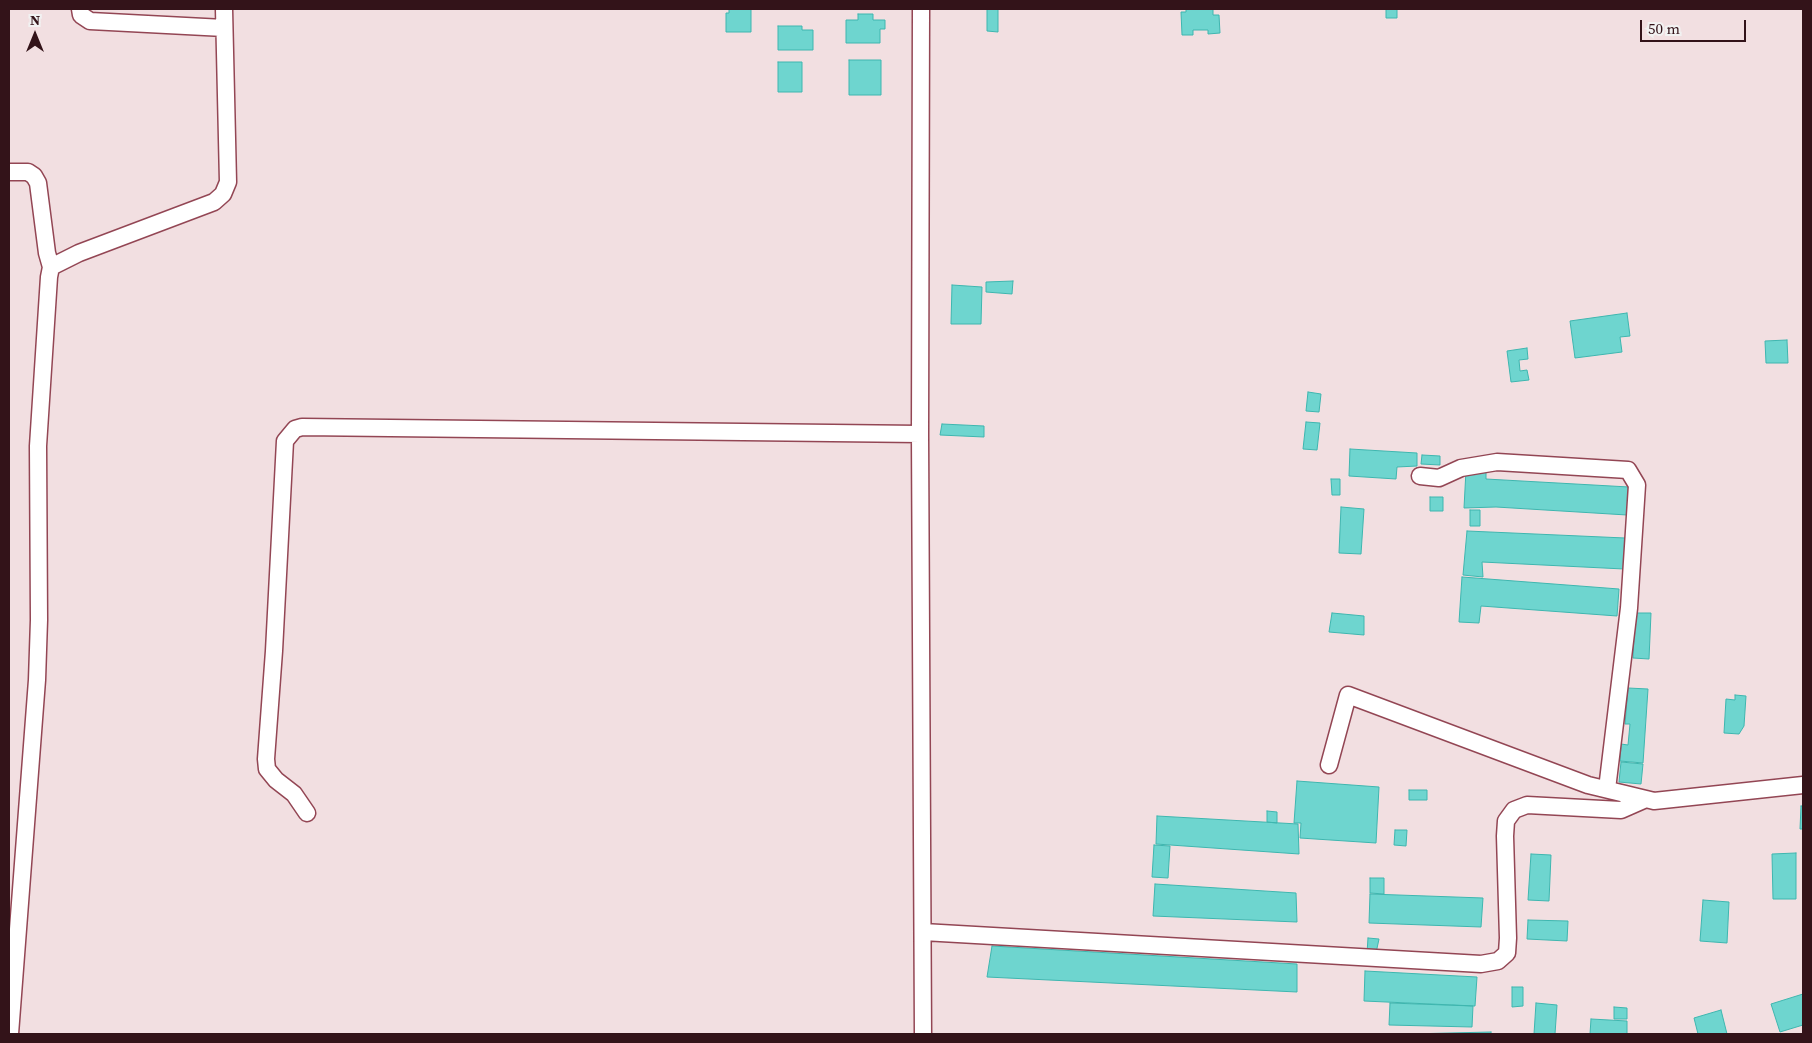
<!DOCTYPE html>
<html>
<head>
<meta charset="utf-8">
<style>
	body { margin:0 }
	#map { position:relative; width:1812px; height:1043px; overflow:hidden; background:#f2dfe1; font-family:"Source Serif 4",serif }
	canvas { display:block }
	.frame { position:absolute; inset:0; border:10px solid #331319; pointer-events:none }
	.north { position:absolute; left:10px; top:10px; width:50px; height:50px; -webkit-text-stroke:4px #f2f2f2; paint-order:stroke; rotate:0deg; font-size:14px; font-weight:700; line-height:20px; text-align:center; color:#331319 }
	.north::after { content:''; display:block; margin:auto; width:18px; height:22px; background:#331319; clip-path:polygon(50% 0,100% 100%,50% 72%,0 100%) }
	.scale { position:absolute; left:1640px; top:20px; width:106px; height:22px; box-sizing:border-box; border:2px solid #331319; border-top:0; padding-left:6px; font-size:15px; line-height:18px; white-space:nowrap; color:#331319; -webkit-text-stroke:4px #f2f2f2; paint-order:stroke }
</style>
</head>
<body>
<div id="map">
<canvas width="1812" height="1043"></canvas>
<div class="frame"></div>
<div class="north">N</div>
<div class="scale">50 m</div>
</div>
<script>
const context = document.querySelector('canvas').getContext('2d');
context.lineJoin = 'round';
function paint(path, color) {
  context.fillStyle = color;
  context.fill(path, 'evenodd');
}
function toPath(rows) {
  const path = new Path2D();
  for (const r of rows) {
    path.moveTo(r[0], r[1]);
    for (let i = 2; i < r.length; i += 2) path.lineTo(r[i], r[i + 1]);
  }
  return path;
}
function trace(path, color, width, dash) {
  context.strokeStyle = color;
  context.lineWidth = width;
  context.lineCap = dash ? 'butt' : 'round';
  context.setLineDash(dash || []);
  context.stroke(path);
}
const building = toPath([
	[729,9,751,9,751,32,726,32,726,13,729,13,729,9],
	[987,9,998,9,998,32,987,31,987,9],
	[1186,9,1213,9,1213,15,1219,15,1220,33,1208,34,1208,30,1193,30,1193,35,1182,35,1181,12,1186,12,1186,9],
	[1386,9,1397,9,1397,18,1386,18,1386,9],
	[858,14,873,14,873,20,885,20,885,29,880,29,880,43,846,43,846,20,858,20,858,14],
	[778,26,802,26,802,30,813,30,813,50,778,50,778,26],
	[849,60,881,60,881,95,849,95,849,60],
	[778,62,802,62,802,92,778,92,778,62],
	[1013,281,1012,294,986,292,986,282,1013,281],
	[952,285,982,287,981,324,951,324,952,285],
	[1627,313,1630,336,1620,337,1622,352,1575,358,1570,321,1627,313],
	[1787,340,1788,363,1766,363,1765,341,1787,340],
	[1527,348,1528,359,1519,360,1520,371,1527,370,1529,380,1511,382,1507,351,1527,348],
	[1308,392,1321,394,1319,412,1306,411,1308,392],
	[1306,422,1320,423,1317,450,1303,449,1306,422],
	[942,424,984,426,984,437,940,435,942,424],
	[1350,449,1417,453,1417,466,1397,467,1396,479,1349,476,1350,449],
	[1422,455,1440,456,1440,465,1421,464,1422,455],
	[1486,469,1486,479,1629,487,1627,515,1496,507,1464,508,1466,470,1486,469],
	[1331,479,1340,479,1340,495,1332,495,1331,479],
	[1430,497,1443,497,1443,511,1430,511,1430,497],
	[1341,507,1364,509,1361,554,1339,553,1341,507],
	[1470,510,1480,510,1480,526,1470,526,1470,510],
	[1467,531,1625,538,1624,569,1482,562,1483,577,1463,575,1467,531],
	[1462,577,1619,589,1617,616,1481,606,1479,623,1459,622,1462,577],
	[1332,613,1364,616,1364,635,1329,632,1332,613],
	[1635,613,1651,613,1649,659,1633,658,1635,613],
	[1628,688,1648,689,1643,763,1620,761,1621,744,1628,745,1630,724,1625,724,1628,688],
	[1735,695,1746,696,1744,726,1739,734,1724,733,1726,699,1735,700,1735,695],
	[1621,762,1643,764,1641,784,1619,782,1621,762],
	[1297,781,1379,787,1376,843,1300,838,1301,823,1294,823,1297,781],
	[1409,790,1427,790,1427,800,1409,800,1409,790],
	[1801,806,1803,806,1803,829,1800,829,1801,806],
	[1267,811,1277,812,1277,823,1267,822,1267,811],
	[1157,816,1298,824,1299,854,1156,844,1157,816],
	[1395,830,1407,830,1406,846,1394,845,1395,830],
	[1154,845,1170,846,1168,878,1152,877,1154,845],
	[1796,853,1796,899,1773,899,1772,854,1796,853],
	[1531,854,1551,855,1549,901,1528,900,1531,854],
	[1370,878,1384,878,1384,894,1370,893,1370,878],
	[1155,884,1296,893,1297,922,1153,916,1155,884],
	[1370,894,1483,898,1481,927,1369,923,1370,894],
	[1703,900,1729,902,1727,943,1700,941,1703,900],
	[1528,920,1568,921,1567,941,1527,939,1528,920],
	[1368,938,1379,939,1376,953,1367,953,1368,938],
	[992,946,1297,964,1297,992,987,977,992,946],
	[1365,971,1477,977,1475,1006,1364,1001,1365,971],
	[1512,987,1523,987,1523,1006,1512,1007,1512,987],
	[1803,994,1803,1025,1780,1032,1771,1004,1803,994],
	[1390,1003,1473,1006,1472,1027,1389,1025,1390,1003],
	[1536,1003,1557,1005,1555,1034,1534,1034,1536,1003],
	[1614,1007,1627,1008,1627,1019,1614,1019,1614,1007],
	[1721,1010,1727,1034,1698,1034,1694,1018,1721,1010],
	[1591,1019,1627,1021,1627,1034,1590,1034,1591,1019],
	[1491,1032,1491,1034,1409,1034,1491,1032]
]);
paint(building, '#6ed5cf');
trace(building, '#3eb6af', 1);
const street = toPath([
	[80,9,81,15,90,21,224,28],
	[921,9,920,434,923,1034],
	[9,172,28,172,34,176,38,183,47,253,51,267],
	[1420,476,1439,478,1461,468,1497,462,1628,470,1637,485,1629,608,1607,789],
	[1329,765,1348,695,1588,785,1646,799],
	[307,813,294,794,276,780,267,769,266,759,274,651,285,441,295,429,302,427,920,434],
	[923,932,1481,964,1498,961,1507,953,1508,938,1505,836,1506,821,1514,810,1527,805,1621,810,1646,799,1654,801,1803,785],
	[10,1034,37,680,39,620,38,446,49,277,51,267,79,253,214,202,223,194,228,182,224,9]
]);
trace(street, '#934654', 19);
trace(street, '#fff', 16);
</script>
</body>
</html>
